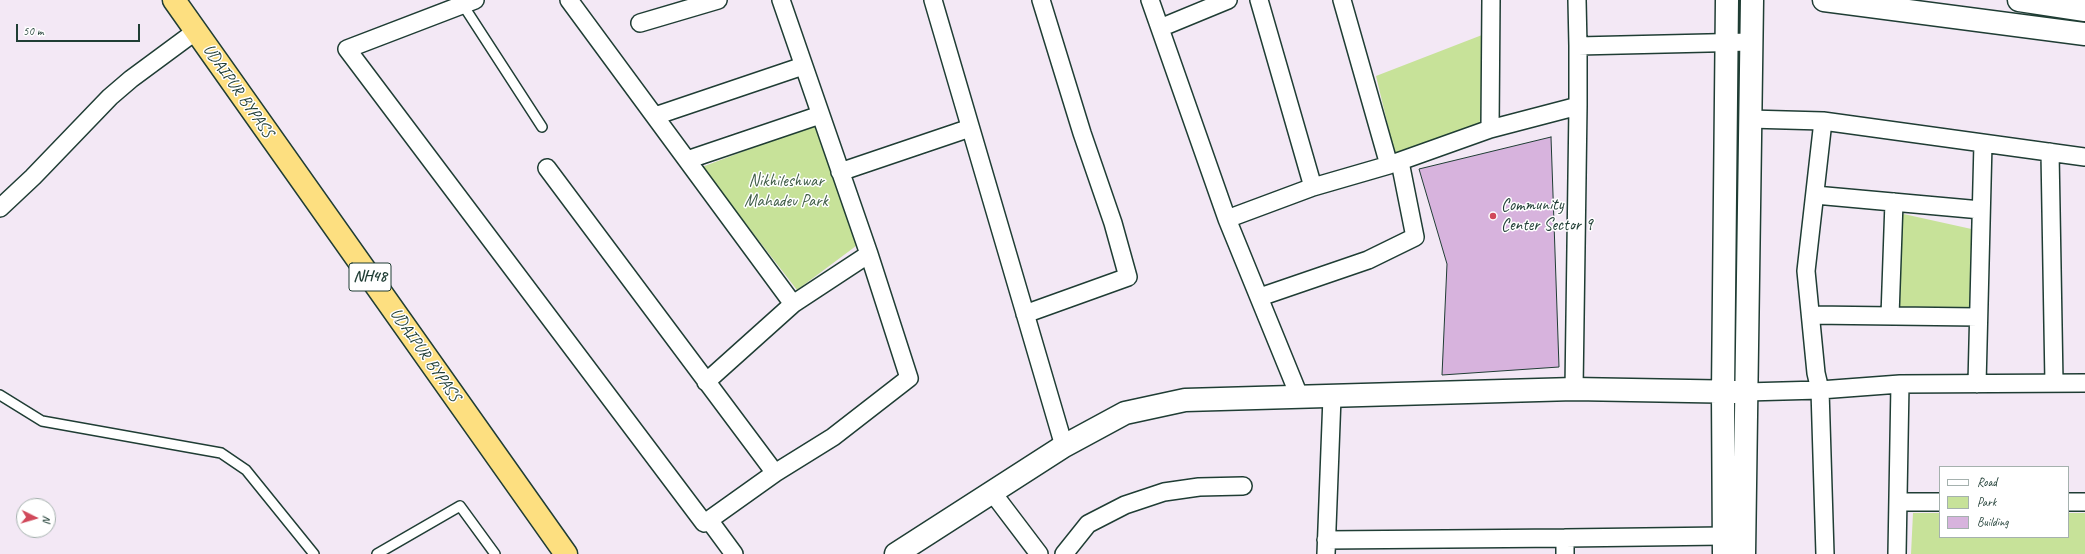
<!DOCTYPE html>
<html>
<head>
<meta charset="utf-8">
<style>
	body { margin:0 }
	#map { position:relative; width:2085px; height:554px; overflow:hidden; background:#f3e8f5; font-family:Caveat,sans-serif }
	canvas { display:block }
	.legend { position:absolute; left:1939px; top:466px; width:130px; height:72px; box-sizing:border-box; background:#fff; border:1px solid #a5b1ae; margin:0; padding:5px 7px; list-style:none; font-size:12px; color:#1f3d34 }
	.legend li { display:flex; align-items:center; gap:8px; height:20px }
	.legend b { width:20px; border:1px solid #a5b1ae }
	.north { position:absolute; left:16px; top:498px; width:40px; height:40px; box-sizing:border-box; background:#fff; border:1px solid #a5b1ae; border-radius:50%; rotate:95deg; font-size:11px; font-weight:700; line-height:16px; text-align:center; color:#1f3d34 }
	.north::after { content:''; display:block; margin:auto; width:14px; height:18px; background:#d1495b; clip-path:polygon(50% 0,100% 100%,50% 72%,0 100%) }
	.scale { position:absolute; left:16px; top:24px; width:124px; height:18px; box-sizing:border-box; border:2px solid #1f3d34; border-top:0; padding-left:5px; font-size:12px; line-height:14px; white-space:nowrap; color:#1f3d34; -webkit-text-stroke:3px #fff; paint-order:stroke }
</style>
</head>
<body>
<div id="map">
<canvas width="2085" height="554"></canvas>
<ul class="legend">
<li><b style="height:5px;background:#fff"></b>Road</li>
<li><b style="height:11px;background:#c7e299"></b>Park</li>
<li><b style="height:11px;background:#d7b3dd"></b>Building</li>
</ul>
<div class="north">N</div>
<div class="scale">50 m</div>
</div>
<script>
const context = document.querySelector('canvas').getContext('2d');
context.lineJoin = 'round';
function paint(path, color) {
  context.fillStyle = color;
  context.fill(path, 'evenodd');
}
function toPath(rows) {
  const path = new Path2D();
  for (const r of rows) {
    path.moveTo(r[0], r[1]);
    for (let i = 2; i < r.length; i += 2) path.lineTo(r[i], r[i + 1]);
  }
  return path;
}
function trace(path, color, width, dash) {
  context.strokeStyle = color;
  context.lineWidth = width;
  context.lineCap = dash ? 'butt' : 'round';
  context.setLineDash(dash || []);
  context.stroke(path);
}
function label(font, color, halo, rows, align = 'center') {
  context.font = font + ' Caveat,sans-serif';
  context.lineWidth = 3;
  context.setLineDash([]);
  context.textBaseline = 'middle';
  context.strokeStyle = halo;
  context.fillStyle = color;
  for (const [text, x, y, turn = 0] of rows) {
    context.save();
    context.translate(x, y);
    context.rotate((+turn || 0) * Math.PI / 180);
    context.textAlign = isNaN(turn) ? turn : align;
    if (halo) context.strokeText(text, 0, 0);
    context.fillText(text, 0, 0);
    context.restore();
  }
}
paint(toPath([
	[1482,35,1484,122,1395,155,1376,76],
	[821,122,856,246,797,290,702,167],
	[1899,213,1976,230,1972,314,1893,314],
	[1913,513,1940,513,1940,537,2068,537,2068,513,2085,513,2085,554,1911,554]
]), '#c7e299');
const building = toPath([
	[1551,137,1559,367,1442,375,1447,264,1419,169,1551,137]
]);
paint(building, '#d7b3dd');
trace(building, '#1f3d34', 1);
const service = toPath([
	[463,5,542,127],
	[0,395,42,421,221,453,246,470,314,554],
	[377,554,460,506,495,554]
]);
const minor = toPath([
	[475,0,347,49,704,523,709,520],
	[569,0,793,304],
	[933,0,1064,446],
	[1150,0,1227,219,1300,398],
	[1342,0,1389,165,1490,129,1491,0],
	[1577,0,1578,46],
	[640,23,718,0],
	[1160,28,1228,0],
	[1578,106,1578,46,1751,42],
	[655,116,803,66],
	[1749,119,1823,121],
	[1490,129,1578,106,1574,389],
	[2050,152,2054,383],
	[687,160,820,115],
	[547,168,775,473],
	[840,172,970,128],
	[1313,187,1389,165],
	[1815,195,1981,210],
	[0,208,33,177,110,97,131,79,196,31],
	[1227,219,1313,187,1259,0],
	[1260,297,1368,260,1415,237,1400,162],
	[1025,314,1128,277,1113,223,1082,133,1041,0],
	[1811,315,1978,317],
	[1890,316,1894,202],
	[706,382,793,304,869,254,781,0],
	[1977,384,1983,143],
	[1746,392,1820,390,1900,384,2085,383],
	[992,492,1039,554],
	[1898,502,1940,502],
	[2068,502,2085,502],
	[1565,538,1724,536],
	[1326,540,1565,538,1565,554],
	[734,554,709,520,775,473,833,437,909,378,869,254],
	[1064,554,1088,524,1125,505,1164,492,1199,487,1243,486],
	[1326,554,1332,397],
	[1825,554,1820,390,1816,373,1806,271,1823,121,2085,157],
	[1897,554,1900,384]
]);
const tertiary = toPath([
	[1824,0,2085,34],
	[2019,0,2085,10],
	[896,554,1064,446,1125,413,1185,400,1574,389,1746,392],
	[1724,554,1723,393,1727,0],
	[1744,554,1752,0]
]);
const trunk = toPath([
	[174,0,566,554]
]);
trace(service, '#1f3d34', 12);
trace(minor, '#1f3d34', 20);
trace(tertiary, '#1f3d34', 25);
trace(trunk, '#1f3d34', 25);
trace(service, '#fff', 9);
trace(minor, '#fff', 17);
trace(tertiary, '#fff', 22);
trace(trunk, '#fddf80', 22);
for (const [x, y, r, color] of [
	[1493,216,4,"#d1495b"]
]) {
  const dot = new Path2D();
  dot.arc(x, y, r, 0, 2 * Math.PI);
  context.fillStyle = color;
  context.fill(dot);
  trace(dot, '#fff', 1.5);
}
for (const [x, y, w] of [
	[370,277,42]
]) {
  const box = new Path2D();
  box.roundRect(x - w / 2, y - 14, w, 28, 3);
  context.fillStyle = '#fff';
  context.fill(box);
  trace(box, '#1f3d34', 1);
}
label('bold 16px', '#1f3d34', null, [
	["NH48",370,277]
]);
label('17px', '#1f3d34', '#fff', [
	["UDAIPUR BYPASS",238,91,55],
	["UDAIPUR BYPASS",425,355,55]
]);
label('17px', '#415e48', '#fff', [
	["Nikhileshwar",786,182],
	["Mahadev Park",786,202]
]);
label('17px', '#1f3d34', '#fff', [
	["Community",1501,206],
	["Center Sector 9",1501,226]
], 'left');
</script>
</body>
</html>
